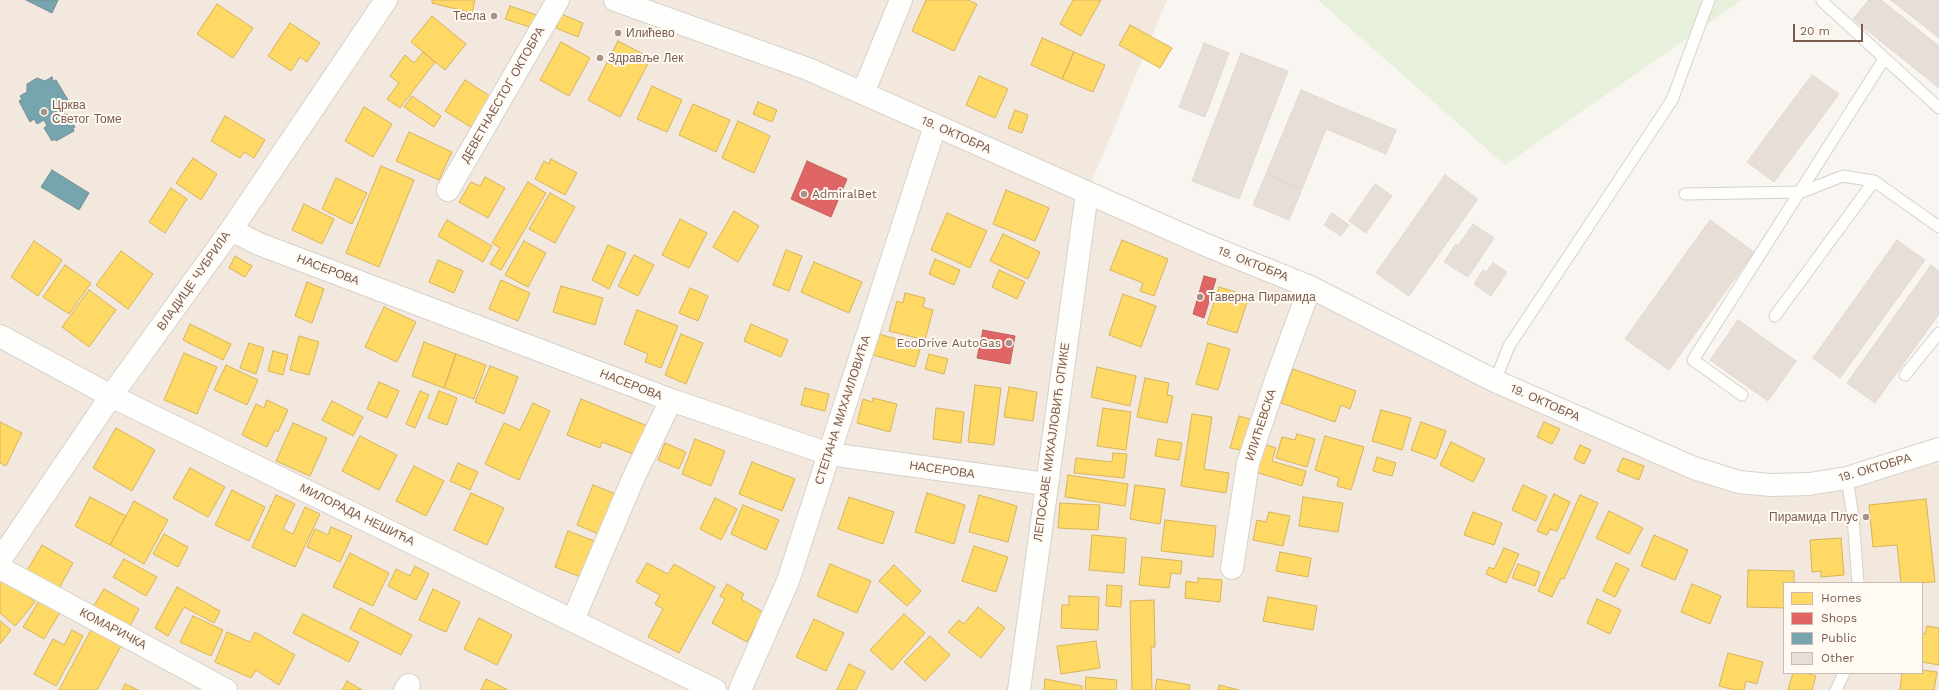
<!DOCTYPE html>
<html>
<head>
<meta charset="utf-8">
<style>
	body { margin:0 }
	#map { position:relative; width:1939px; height:690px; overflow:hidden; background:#f9f5f0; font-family:"Work Sans",sans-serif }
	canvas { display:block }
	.legend { position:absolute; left:1783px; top:582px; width:140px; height:92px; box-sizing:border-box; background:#fffaf3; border:1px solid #cabbb1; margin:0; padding:5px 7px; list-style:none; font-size:12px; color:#7a5c4d }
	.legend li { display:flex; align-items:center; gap:8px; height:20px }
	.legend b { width:20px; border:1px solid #cabbb1 }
	.scale { position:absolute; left:1793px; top:24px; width:70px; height:18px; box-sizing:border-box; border:2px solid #7a5c4d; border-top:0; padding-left:5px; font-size:12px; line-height:14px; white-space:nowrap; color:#7a5c4d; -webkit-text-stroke:3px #fffaf3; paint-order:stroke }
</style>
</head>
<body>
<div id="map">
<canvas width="1939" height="690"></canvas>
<ul class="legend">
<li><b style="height:11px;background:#ffd966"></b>Homes</li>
<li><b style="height:11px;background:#e06666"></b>Shops</li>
<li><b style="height:11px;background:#76a5af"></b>Public</li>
<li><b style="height:11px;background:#e6ded7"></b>Other</li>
</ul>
<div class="scale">20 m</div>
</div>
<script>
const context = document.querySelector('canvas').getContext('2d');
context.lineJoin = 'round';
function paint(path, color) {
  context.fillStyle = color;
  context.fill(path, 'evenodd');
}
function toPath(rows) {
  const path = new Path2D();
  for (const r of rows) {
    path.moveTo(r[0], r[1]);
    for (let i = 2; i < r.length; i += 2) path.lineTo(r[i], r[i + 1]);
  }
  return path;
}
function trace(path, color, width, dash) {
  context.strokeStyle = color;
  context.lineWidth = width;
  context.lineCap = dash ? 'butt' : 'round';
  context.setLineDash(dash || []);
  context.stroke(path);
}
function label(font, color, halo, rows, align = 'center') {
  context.font = font + ' "Work Sans",sans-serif';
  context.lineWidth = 4;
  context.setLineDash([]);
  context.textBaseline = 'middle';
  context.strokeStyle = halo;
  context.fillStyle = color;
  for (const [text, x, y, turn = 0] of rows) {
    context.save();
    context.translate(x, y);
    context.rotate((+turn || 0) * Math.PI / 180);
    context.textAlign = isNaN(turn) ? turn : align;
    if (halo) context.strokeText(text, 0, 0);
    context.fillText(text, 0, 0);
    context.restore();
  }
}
paint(toPath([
	[0,0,1167,0,1087,193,1739,482,1809,484,1939,445,1939,690,0,690],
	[1784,583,1922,583,1922,673,1784,673]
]), '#f2e8de');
paint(toPath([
	[1318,0,1742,0,1505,165]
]), '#e7f0db');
const homes = toPath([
	[432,0,475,0,472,13,432,3,432,0],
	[926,0,968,0,977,4,954,51,912,31,926,0],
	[1073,0,1101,0,1081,36,1060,24,1073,0],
	[217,4,253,28,233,58,197,34,217,4],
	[510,6,537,15,533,28,505,19,510,6],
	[561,14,583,23,578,37,556,28,561,14],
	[432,16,466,44,445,70,411,42,432,16],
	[290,23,320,43,307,62,300,57,291,71,268,56,290,23],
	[1130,25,1172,48,1160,68,1119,45,1130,25],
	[1042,38,1074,52,1062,79,1031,65,1042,38],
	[618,41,651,58,620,117,588,100,618,41],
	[561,42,590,58,569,96,540,80,561,42],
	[423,52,435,62,400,108,387,99,399,83,390,76,405,55,414,63,423,52],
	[1074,52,1105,65,1093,92,1062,79,1074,52],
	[979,76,1008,89,995,118,966,105,979,76],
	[465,80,493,98,474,129,445,111,465,80],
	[652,86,682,100,667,132,637,119,652,86],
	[412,96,441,116,434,127,404,107,412,96],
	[758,102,777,110,772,122,753,114,758,102],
	[693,104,730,120,716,152,679,135,693,104],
	[364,107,392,124,373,157,345,141,364,107],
	[1015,110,1028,115,1022,133,1008,128,1015,110],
	[225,116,265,140,254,158,244,152,240,158,211,141,225,116],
	[738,121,770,136,754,173,722,158,738,121],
	[409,132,452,152,439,180,396,161,409,132],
	[193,158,217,174,201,200,176,183,193,158],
	[551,159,577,173,565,195,535,179,544,161,549,164,551,159],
	[381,166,414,180,379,267,346,253,381,166],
	[485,177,505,188,488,218,459,202,471,182,480,186,485,177],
	[336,178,367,193,352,224,322,209,336,178],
	[528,182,546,193,501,270,490,264,500,248,492,243,528,182],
	[171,188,187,199,165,233,149,222,171,188],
	[1006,190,1049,208,1035,241,993,224,1006,190],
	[550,193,575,207,555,243,529,229,550,193],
	[304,204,334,219,322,244,292,230,304,204],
	[734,211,759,226,738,262,713,247,734,211],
	[947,213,987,231,970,268,931,250,947,213],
	[680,219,707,233,689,268,662,255,680,219],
	[447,220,492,246,483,262,438,236,447,220],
	[1003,234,1040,252,1028,279,990,261,1003,234],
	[1122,240,1168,259,1154,296,1140,291,1143,283,1110,270,1122,240],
	[34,241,62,260,38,296,11,277,34,241],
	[524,241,546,253,528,287,505,275,524,241],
	[608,245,626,253,609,289,592,280,608,245],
	[786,250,802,256,789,291,773,285,786,250],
	[121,251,153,274,128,309,96,285,121,251],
	[634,255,654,265,638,296,618,286,634,255],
	[235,256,252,266,245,277,229,268,235,256],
	[935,259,960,270,954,285,929,274,935,259],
	[438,260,463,271,454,293,429,282,438,260],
	[814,262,862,282,849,313,801,292,814,262],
	[65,265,91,283,69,314,43,297,65,265],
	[999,270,1025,282,1017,299,992,287,999,270],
	[501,280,530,293,518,321,489,309,501,280],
	[307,282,324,289,312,323,295,316,307,282],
	[561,286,603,298,595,325,553,312,561,286],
	[1219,287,1249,296,1237,333,1207,324,1219,287],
	[690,288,708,296,698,321,679,313,690,288],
	[89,290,116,310,89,347,62,327,89,290],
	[905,293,925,298,923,307,933,310,925,340,889,331,897,301,903,303,905,293],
	[1123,294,1156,306,1141,347,1109,335,1123,294],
	[384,307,416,322,397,362,365,347,384,307],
	[637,310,678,326,661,368,645,362,648,354,624,344,637,310],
	[190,324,231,344,223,360,183,340,190,324],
	[751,324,788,340,781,357,744,341,751,324],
	[681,334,703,343,686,384,665,375,681,334],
	[879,334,921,346,915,367,873,355,879,334],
	[299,336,319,342,309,375,290,370,299,336],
	[424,342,456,354,444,388,412,376,424,342],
	[249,343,264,348,256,374,240,368,249,343],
	[1208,343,1230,349,1218,390,1196,384,1208,343],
	[273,351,288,355,283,375,268,371,273,351],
	[184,353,217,367,197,414,164,400,184,353],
	[456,354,486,365,474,399,444,388,456,354],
	[929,354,948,359,944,374,925,369,929,354],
	[226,365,258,380,247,405,214,390,226,365],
	[490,366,518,377,504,414,475,402,490,366],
	[1097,367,1136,376,1130,406,1091,397,1097,367],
	[1293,369,1356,391,1350,409,1341,405,1335,422,1281,403,1293,369],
	[1145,378,1169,383,1167,395,1173,396,1167,423,1137,417,1145,378],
	[379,382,399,391,387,418,367,409,379,382],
	[975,385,1001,388,994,445,968,442,975,385],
	[1009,387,1037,392,1033,421,1004,417,1009,387],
	[805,388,829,394,825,411,801,405,805,388],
	[420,391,429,395,415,428,406,424,420,391],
	[439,391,457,398,447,425,428,418,439,391],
	[873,398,897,404,890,432,857,423,863,399,872,402,873,398],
	[581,399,650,427,638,456,602,442,600,448,567,435,581,399],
	[267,400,288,410,278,432,275,430,267,447,242,435,256,404,264,408,267,400],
	[332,401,363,417,353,436,322,420,332,401],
	[533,403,550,411,519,480,485,464,504,423,520,430,533,403],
	[936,408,964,412,961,443,933,439,936,408],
	[1103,408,1131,412,1126,450,1097,446,1103,408],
	[1381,410,1411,418,1402,450,1372,441,1381,410],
	[1192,414,1212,417,1204,469,1229,473,1226,493,1181,486,1192,414],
	[1239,416,1253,420,1245,451,1230,448,1239,416],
	[0,422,22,433,6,466,0,463,0,422],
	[1421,422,1446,431,1436,459,1411,450,1421,422],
	[1544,422,1560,429,1552,444,1537,437,1544,422],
	[293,423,327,438,310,476,276,461,293,423],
	[116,428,155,450,132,491,93,468,116,428],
	[1297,434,1315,439,1307,467,1276,458,1282,437,1295,440,1297,434],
	[360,436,397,455,379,490,342,471,360,436],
	[1325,436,1364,447,1351,490,1337,486,1339,478,1315,470,1325,436],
	[695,439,725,451,711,486,682,474,695,439],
	[1158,439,1182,443,1179,460,1155,456,1158,439],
	[1451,442,1485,459,1473,482,1440,465,1451,442],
	[665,443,686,452,679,469,658,460,665,443],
	[1260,443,1276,448,1272,461,1306,471,1302,486,1252,471,1260,443],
	[1580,445,1591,450,1584,464,1574,459,1580,445],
	[1113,453,1127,454,1124,478,1074,473,1076,458,1112,462,1113,453],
	[1377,457,1396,463,1392,476,1373,471,1377,457],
	[1623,458,1644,466,1639,480,1617,471,1623,458],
	[752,462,795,479,782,511,739,494,752,462],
	[458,463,478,472,470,490,450,481,458,463],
	[414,466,444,481,426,516,396,501,414,466],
	[190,468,225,487,208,517,173,498,190,468],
	[1068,475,1128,484,1125,506,1065,497,1068,475],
	[593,485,616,494,601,535,577,525,593,485],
	[1135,485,1165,489,1160,524,1130,519,1135,485],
	[1523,485,1547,496,1536,521,1512,510,1523,485],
	[232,490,265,507,249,541,215,525,232,490],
	[471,493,504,508,487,545,454,530,471,493],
	[927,493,965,505,954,544,915,532,927,493],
	[1554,494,1570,502,1557,531,1550,529,1547,535,1537,531,1554,494],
	[276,495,295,504,283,529,293,534,305,507,320,514,295,567,252,547,276,495],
	[979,495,1017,506,1008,542,969,532,979,495],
	[1580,495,1598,503,1564,579,1561,578,1552,597,1538,591,1580,495],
	[90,497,126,516,110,545,75,526,90,497],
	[849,497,894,512,883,544,838,529,849,497],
	[1303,497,1343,503,1338,532,1299,526,1303,497],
	[715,498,737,509,721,540,700,529,715,498],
	[1926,499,1935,582,1901,583,1897,545,1873,547,1869,505,1926,499],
	[134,501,168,520,144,564,110,545,134,501],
	[1060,503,1100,505,1098,530,1058,528,1060,503],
	[743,505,779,520,766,550,731,534,743,505],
	[1609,511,1643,528,1629,554,1596,538,1609,511],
	[1269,512,1290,516,1283,546,1253,540,1257,520,1266,522,1269,512],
	[1473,512,1502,523,1494,545,1464,535,1473,512],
	[1165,520,1216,526,1213,557,1161,551,1165,520],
	[331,527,352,536,340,562,307,547,315,529,328,535,331,527],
	[568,531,597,542,583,578,555,567,568,531],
	[164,534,188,547,178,567,153,554,164,534],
	[1092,535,1126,538,1124,573,1089,570,1092,535],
	[1654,535,1688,550,1675,580,1641,566,1654,535],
	[1841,538,1844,575,1821,577,1821,571,1812,572,1810,540,1841,538],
	[42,545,73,563,57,592,25,574,42,545],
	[974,546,1008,557,996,592,962,581,974,546],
	[1504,548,1519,554,1506,583,1486,574,1489,567,1494,569,1504,548],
	[1280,552,1311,558,1308,577,1276,571,1280,552],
	[350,553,389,573,373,606,333,587,350,553],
	[1142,557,1182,561,1181,574,1171,573,1169,588,1139,585,1142,557],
	[124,559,157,577,146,596,113,577,124,559],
	[647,563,668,574,674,564,715,587,679,653,648,637,663,609,655,604,660,595,636,582,647,563],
	[1616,563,1629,569,1615,597,1603,591,1616,563],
	[830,564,871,581,857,613,817,596,830,564],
	[1518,564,1540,572,1535,586,1512,578,1518,564],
	[894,565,921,591,907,606,879,581,894,565],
	[415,566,429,574,416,600,388,586,396,569,410,576,415,566],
	[1748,570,1794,571,1794,583,1784,583,1784,608,1747,607,1748,570],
	[5,576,35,602,15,626,0,613,0,582,5,576],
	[1198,578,1222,580,1220,602,1185,598,1186,581,1198,583,1198,578],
	[727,584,744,594,741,599,763,612,747,642,712,623,725,599,720,596,727,584],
	[1692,584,1721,596,1710,624,1681,612,1692,584],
	[1107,585,1122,586,1121,607,1106,606,1107,585],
	[177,587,220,611,214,623,184,607,168,636,155,628,177,587],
	[104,589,139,609,129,628,93,607,104,589],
	[433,589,460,602,446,632,419,620,433,589],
	[1069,596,1099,597,1098,630,1061,628,1062,605,1069,605,1069,596],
	[1268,597,1317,606,1313,630,1263,621,1268,597],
	[41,598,61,611,44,639,23,627,41,598],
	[1597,599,1621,610,1610,634,1587,623,1597,599],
	[1154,600,1155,647,1151,647,1152,690,1132,690,1130,601,1154,600],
	[978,607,1005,628,981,658,948,632,959,620,964,624,978,607],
	[360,608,412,635,401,655,350,629,360,608],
	[303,614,359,642,349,662,293,633,303,614],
	[904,614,925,633,892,670,870,650,904,614],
	[193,616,223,630,211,656,180,642,193,616],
	[479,618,512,635,497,665,464,649,479,618],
	[814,619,844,633,826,671,796,657,814,619],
	[0,621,11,630,0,644,0,621],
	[1927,626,1939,628,1939,665,1922,662,1922,633,1925,634,1927,626],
	[92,628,122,644,97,690,59,690,92,628],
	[72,630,83,636,56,686,34,674,53,639,64,645,72,630],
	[227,632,250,642,255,632,295,655,279,685,256,670,251,678,215,662,227,632],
	[930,636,950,655,925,681,904,662,930,636],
	[1096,641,1100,668,1061,674,1057,646,1096,641],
	[1728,653,1763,662,1757,684,1746,681,1744,690,1735,690,1719,686,1728,653],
	[849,664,865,672,856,690,837,690,849,664],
	[1922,670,1937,672,1934,690,1900,690,1902,673,1922,673,1922,670],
	[1793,673,1806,673,1816,676,1812,690,1788,690,1793,673],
	[1086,677,1117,680,1116,690,1085,690,1086,677],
	[486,679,508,690,481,690,486,679],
	[1045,679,1082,686,1082,690,1044,690,1045,679],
	[1157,679,1190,685,1189,690,1155,690,1157,679],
	[347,681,362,690,342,690,347,681],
	[125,684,138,690,122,690,125,684],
	[1219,685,1239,690,1218,690,1219,685]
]);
paint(homes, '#ffd966');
trace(homes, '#d7b45e', 1);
const shops = toPath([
	[807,161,847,179,831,217,791,199,807,161],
	[1204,276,1216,279,1204,318,1193,314,1204,276],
	[983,330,1015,336,1010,364,977,358,983,330]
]);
paint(shops, '#e06666');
trace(shops, '#c1635e', 1);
const public = toPath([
	[26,0,58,0,52,13,26,0],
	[52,77,53,81,56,80,68,100,65,101,68,106,62,109,65,115,67,114,75,127,73,128,74,131,56,141,55,139,52,141,44,128,47,126,44,120,37,124,34,119,30,122,19,101,22,99,20,96,27,92,27,84,37,78,45,81,52,77],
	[52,170,89,193,79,210,41,187,52,170]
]);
paint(public, '#76a5af');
trace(public, '#778f92', 1);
const building = toPath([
	[1869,0,1881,0,1939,46,1939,88,1853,19,1869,0],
	[1891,0,1939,0,1939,38,1891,0],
	[1204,43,1229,53,1205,117,1179,107,1204,43],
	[1241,53,1288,71,1239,199,1192,181,1241,53],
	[1812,75,1839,94,1774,182,1747,162,1812,75],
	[1301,90,1396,130,1386,154,1326,129,1302,189,1266,174,1301,90],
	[1266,174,1302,189,1289,220,1253,205,1266,174],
	[1445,175,1478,199,1409,296,1376,273,1445,175],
	[1375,184,1392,196,1366,233,1349,221,1375,184],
	[1332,213,1349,225,1341,236,1324,225,1332,213],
	[1710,220,1754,252,1669,370,1625,339,1710,220],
	[1473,224,1494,238,1468,277,1444,262,1456,244,1458,246,1473,224],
	[1897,240,1925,260,1840,378,1813,358,1897,240],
	[1493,263,1507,272,1491,296,1474,284,1483,270,1486,272,1493,263],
	[1931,265,1939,271,1939,314,1875,403,1847,383,1931,265],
	[1738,320,1796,361,1768,401,1710,360,1738,320]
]);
paint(building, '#e6ded7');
trace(building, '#e2d8d2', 1);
const lane = toPath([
	[1823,0,1822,1,1939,108],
	[1685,194,1802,192,1843,176,1874,181,1939,227],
	[1775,316,1874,181],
	[1905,375,1939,333],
	[1495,381,1509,346,1672,100,1709,0],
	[1742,395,1693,360,1884,59],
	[1847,478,1853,517,1858,583],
	[1836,690,1844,673]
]);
const street = toPath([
	[863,93,901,0],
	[448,190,558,0],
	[231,230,259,244,671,400,829,454,1046,484],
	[0,336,111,396,715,690],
	[0,560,111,396,231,230,386,0],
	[0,568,226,690],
	[1232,568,1248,463,1278,374,1310,287],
	[573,620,633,479,671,400],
	[405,690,409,685],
	[740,690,788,581,935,126],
	[1019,690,1087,193]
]);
const secondary = toPath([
	[615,0,808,69,1206,245,1310,287,1495,381,1694,468,1739,482,1771,485,1809,484,1847,478,1939,449]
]);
trace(lane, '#d7d1cb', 13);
trace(street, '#d7d1cb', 24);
trace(secondary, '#d9d2cb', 24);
trace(lane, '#fefefd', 11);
trace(street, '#fefefd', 22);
trace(secondary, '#fefefd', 22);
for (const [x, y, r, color] of [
	[494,16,4,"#a69286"],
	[618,33,4,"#a69286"],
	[600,58,4,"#a69286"],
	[44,112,4,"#a69286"],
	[804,194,4,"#a69286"],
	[1200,297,4,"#a69286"],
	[1009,343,4,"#a69286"],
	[1866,517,4,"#a69286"]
]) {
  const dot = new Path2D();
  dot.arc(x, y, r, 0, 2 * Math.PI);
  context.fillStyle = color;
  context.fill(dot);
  trace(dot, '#fffaf3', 1.5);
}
label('12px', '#7a5c4d', '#fffaf3', [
	["Тесла",486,16,"right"],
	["Илићево",626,33],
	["Здравље Лек",608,58],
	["Црква",52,105],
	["Светог Томе",52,119],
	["AdmiralBet",812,194],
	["Таверна Пирамида",1208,297],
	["EcoDrive AutoGas",1001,343,"right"],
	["Пирамида Плус",1858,517,"right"]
], 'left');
label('12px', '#7a5c4d', '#fffaf3', [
	["ДЕВЕТНАЕСТОГ ОКТОБРА",503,95,-60],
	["19. ОКТОБРА",956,135,24],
	["19. ОКТОБРА",1253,264,22],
	["НАСЕРОВА",328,270,21],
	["ВЛАДИЦЕ ЧУБРИЛА",194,281,-55],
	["НАСЕРОВА",631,385,21],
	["19. ОКТОБРА",1545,403,24],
	["СТЕПАНА МИХАИЛОВИЋА",843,410,-72],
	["ИЛИЋЕВСКА",1261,425,-72],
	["ЛЕПОСАВЕ МИХАЈЛОВИЋ ОПИКЕ",1052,442,-82],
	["19. ОКТОБРА",1875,468,-16],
	["НАСЕРОВА",942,470,8],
	["МИЛОРАДА НЕШИЋА",357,515,26],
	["КОМАРИЧКА",113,629,28]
]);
</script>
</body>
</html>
